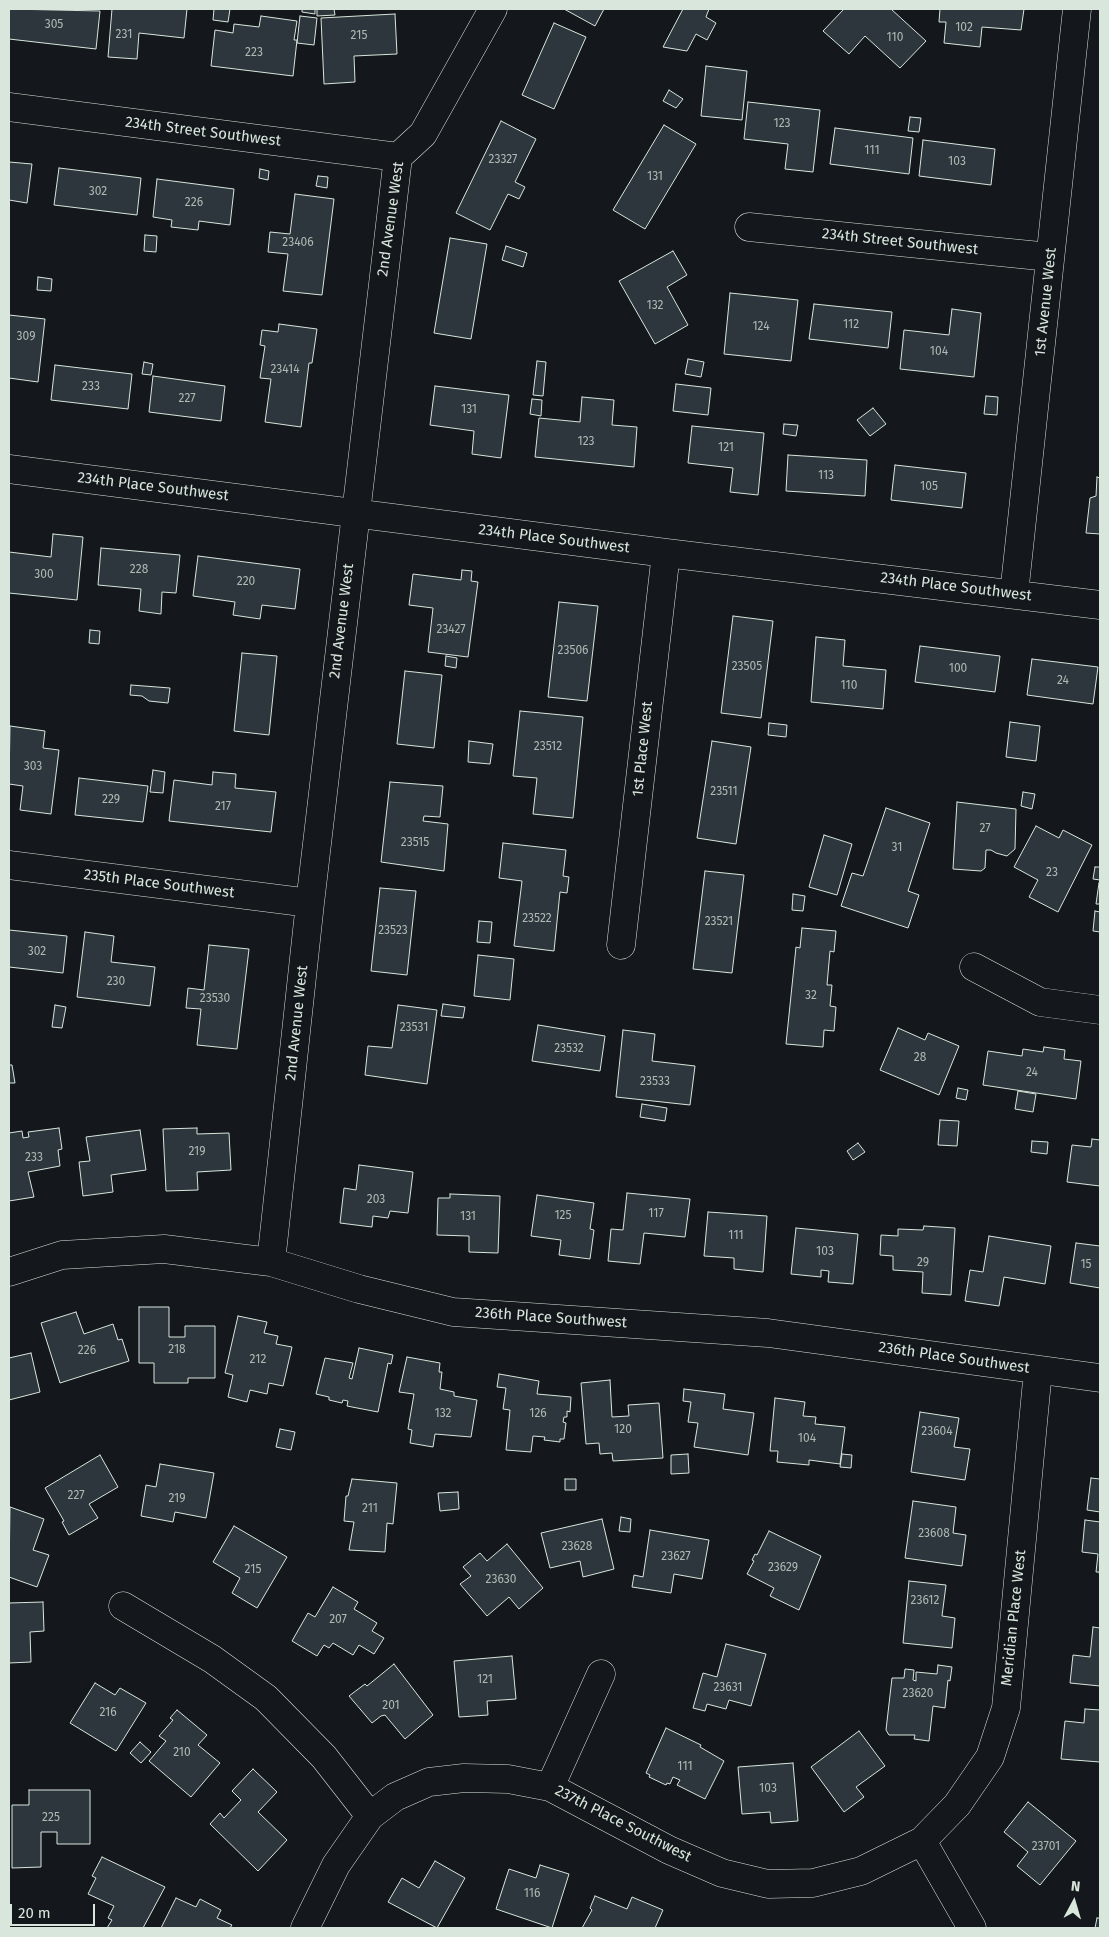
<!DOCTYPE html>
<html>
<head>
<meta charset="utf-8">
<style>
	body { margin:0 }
	#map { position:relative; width:1109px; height:1937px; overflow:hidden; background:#14181c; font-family:"Fira Sans",sans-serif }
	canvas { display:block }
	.frame { position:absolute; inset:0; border:10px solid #d8e6dc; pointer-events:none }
	.north { position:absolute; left:1049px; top:1877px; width:50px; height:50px; -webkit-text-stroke:4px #14181c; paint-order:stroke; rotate:6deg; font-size:14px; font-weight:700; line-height:20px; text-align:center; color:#d8e6dc }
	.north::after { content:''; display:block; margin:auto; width:18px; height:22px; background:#d8e6dc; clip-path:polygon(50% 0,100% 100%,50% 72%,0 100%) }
	.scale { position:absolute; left:10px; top:1904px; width:85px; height:22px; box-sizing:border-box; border:2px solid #d8e6dc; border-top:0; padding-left:6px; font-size:15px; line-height:18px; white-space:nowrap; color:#d8e6dc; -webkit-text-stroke:4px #14181c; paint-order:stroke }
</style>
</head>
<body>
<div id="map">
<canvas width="1109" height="1937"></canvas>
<div class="frame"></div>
<div class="north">N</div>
<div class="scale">20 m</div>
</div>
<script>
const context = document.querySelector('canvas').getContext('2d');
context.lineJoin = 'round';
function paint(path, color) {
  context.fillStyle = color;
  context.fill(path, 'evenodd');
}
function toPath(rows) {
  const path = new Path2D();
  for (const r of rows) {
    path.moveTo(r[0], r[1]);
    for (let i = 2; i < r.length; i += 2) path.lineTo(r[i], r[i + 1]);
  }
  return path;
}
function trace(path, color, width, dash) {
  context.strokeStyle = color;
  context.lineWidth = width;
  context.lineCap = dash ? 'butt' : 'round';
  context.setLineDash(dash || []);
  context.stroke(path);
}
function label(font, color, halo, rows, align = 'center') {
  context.font = font + ' "Fira Sans",sans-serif';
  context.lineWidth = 4;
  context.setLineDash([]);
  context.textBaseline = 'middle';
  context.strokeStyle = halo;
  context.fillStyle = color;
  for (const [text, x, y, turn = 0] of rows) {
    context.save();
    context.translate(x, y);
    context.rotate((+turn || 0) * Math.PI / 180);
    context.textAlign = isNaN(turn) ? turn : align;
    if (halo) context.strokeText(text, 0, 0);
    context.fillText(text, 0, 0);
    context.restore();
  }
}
const building = toPath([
	[9,9,100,11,96,49,9,39,9,9],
	[112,9,187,9,184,38,139,33,137,59,108,57,112,9],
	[214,9,230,9,228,22,213,20,214,9],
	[302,9,315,9,315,14,302,12,302,9],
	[317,9,334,9,335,15,317,16,317,9],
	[564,9,604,9,595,26,564,9],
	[683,9,709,9,706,17,716,23,707,40,696,34,687,51,663,47,683,9],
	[844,9,891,9,926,41,900,68,865,36,849,54,823,31,844,9],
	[940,9,1024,9,1021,30,982,27,980,47,944,43,946,22,939,22,940,9],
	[395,14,397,54,354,56,355,82,324,84,321,18,395,14],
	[261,16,297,21,294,40,297,40,293,76,211,66,215,30,233,33,234,24,259,27,261,16],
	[300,16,317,18,314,45,297,43,300,16],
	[554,23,586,37,554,109,522,95,554,23],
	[706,66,747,71,742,120,701,116,706,66],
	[669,90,683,99,676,108,663,101,669,90],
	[748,102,820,110,813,172,785,169,788,144,744,139,748,102],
	[910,117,921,118,919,132,908,131,910,117],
	[501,121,536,139,515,182,525,187,519,199,508,194,490,230,456,213,501,121],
	[664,125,696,144,645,229,613,210,664,125],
	[835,128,913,138,909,174,830,164,835,128],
	[923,140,995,149,991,185,919,176,923,140],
	[9,162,32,164,27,203,9,200,9,162],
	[59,168,141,178,137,215,54,205,59,168],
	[260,169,269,171,268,180,259,178,260,169],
	[318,176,328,177,327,188,316,186,318,176],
	[157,179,234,189,230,225,199,221,198,230,171,227,172,220,153,217,157,179],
	[295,194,334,199,322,295,283,291,288,254,268,252,270,232,290,234,295,194],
	[145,235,157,236,156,252,144,251,145,235],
	[450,238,487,244,471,339,434,333,450,238],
	[506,246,527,253,523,267,502,260,506,246],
	[673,251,687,275,667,287,688,325,655,344,619,281,673,251],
	[38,277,52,279,51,291,37,290,38,277],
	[730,293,798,300,791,361,724,354,730,293],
	[814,304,892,312,888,348,809,339,814,304],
	[952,309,981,313,974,377,900,369,904,330,949,335,952,309],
	[9,315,45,319,38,382,9,378,9,315],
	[279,324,317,329,312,363,309,363,301,427,265,422,271,379,260,378,265,346,260,345,262,330,278,332,279,324],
	[688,359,704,362,701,377,685,374,688,359],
	[537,361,546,362,543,396,533,395,537,361],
	[144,362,153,364,151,375,142,374,144,362],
	[55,365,132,374,128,409,51,400,55,365],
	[153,376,225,386,221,421,149,412,153,376],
	[676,384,711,388,708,415,673,411,676,384],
	[435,386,509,395,501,458,472,454,474,431,430,425,435,386],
	[986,396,998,397,997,415,984,414,986,396],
	[582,397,614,400,612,425,637,427,634,467,535,457,539,418,580,422,582,397],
	[532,399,542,400,541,416,530,414,532,399],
	[873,408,886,424,870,436,857,420,873,408],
	[784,424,798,425,796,436,783,434,784,424],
	[692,426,764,433,758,495,730,492,733,468,688,463,692,426],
	[788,455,867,460,865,496,786,491,788,455],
	[895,465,966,473,962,508,891,500,895,465],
	[1097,477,1100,478,1100,534,1086,533,1090,498,1096,496,1097,477],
	[53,534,83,537,77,600,9,593,9,552,51,557,53,534],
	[101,548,180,555,176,593,162,592,161,614,139,611,141,589,98,585,101,548],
	[198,556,300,569,295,609,262,605,260,619,233,615,235,602,193,596,198,556],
	[462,570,472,571,471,581,478,582,468,657,428,652,433,608,409,605,413,574,461,580,462,570],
	[559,602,598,606,587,701,548,697,559,602],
	[733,616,773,621,761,718,721,713,733,616],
	[90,630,100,631,99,644,89,643,90,630],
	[816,637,845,640,843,666,886,670,883,709,811,702,816,637],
	[920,646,1000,656,995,692,915,682,920,646],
	[242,653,277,656,269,735,234,731,242,653],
	[446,656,457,658,456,668,445,666,446,656],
	[1032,659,1098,667,1093,704,1027,695,1032,659],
	[405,671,442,675,434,748,397,744,405,671],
	[131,685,170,688,168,703,149,701,142,696,130,695,131,685],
	[520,711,583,717,573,818,533,814,537,778,513,776,520,711],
	[1010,722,1040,726,1036,761,1006,757,1010,722],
	[769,723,787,725,786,737,768,735,769,723],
	[10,726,45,731,43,748,59,750,51,814,20,810,23,786,9,784,10,726],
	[469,741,493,744,490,764,468,762,469,741],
	[712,741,751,747,736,844,697,838,712,741],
	[153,770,165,772,163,793,150,792,153,770],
	[213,772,236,774,235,788,276,792,271,832,169,821,174,780,212,785,213,772],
	[79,778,148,786,143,822,75,815,79,778],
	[390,782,443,786,440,817,424,816,423,821,448,824,444,871,381,862,390,782],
	[1023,792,1035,794,1032,809,1021,806,1023,792],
	[957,802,1016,809,1015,849,1007,856,996,853,991,850,986,850,985,868,981,871,953,869,957,802],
	[886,808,930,823,908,891,919,895,908,928,841,906,852,873,863,876,886,808],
	[1036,826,1059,838,1063,830,1092,845,1058,912,1029,897,1038,880,1014,867,1036,826],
	[824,835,852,844,837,895,809,887,824,835],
	[503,843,566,850,563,876,569,877,567,893,560,892,554,951,514,946,522,881,499,878,503,843],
	[1095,867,1100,867,1100,880,1093,879,1095,867],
	[705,871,744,875,732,973,693,969,705,871],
	[1099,883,1100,883,1100,904,1096,904,1099,883],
	[380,888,416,891,407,975,371,971,380,888],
	[793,894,805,896,803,911,792,910,793,894],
	[1095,911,1100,912,1100,932,1093,931,1095,911],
	[479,921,492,922,490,943,477,942,479,921],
	[802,928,836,931,834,952,830,951,827,985,832,985,830,1006,836,1007,834,1031,824,1030,823,1047,786,1044,796,947,800,948,802,928],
	[9,930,67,936,63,973,9,967,9,930],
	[85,932,114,936,111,962,155,967,150,1006,77,997,85,932],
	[209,945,249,949,237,1049,197,1045,201,1009,186,1008,188,988,204,990,209,945],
	[478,955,514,959,510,1000,474,996,478,955],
	[443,1004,465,1007,463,1018,441,1016,443,1004],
	[55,1005,66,1007,62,1028,52,1027,55,1005],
	[398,1005,437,1010,427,1084,365,1075,368,1046,392,1048,398,1005],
	[538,1025,605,1036,600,1071,532,1061,538,1025],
	[898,1028,925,1040,928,1033,959,1046,939,1095,880,1070,898,1028],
	[623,1030,655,1034,652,1061,695,1066,690,1105,616,1097,623,1030],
	[1044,1047,1065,1050,1064,1059,1081,1061,1076,1099,983,1085,988,1051,1022,1056,1023,1049,1043,1052,1044,1047],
	[9,1065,12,1065,15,1083,9,1083,9,1065],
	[958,1088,968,1090,966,1100,956,1098,958,1088],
	[1018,1091,1036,1094,1033,1112,1015,1109,1018,1091],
	[642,1104,667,1108,665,1121,640,1117,642,1104],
	[940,1120,959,1121,957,1146,938,1145,940,1120],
	[59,1128,62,1149,58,1150,60,1166,28,1172,34,1197,9,1201,9,1133,22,1131,23,1138,29,1137,28,1132,59,1128],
	[197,1128,197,1134,229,1133,231,1170,197,1172,198,1190,166,1191,163,1129,197,1128],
	[140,1130,146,1170,111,1175,113,1192,83,1196,79,1162,90,1161,86,1137,140,1130],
	[1092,1139,1100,1140,1100,1186,1067,1182,1072,1145,1091,1147,1092,1139],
	[1032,1141,1048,1142,1047,1154,1031,1152,1032,1141],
	[858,1143,865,1152,853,1160,847,1151,858,1143],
	[359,1165,413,1172,408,1213,390,1211,388,1218,373,1216,372,1227,340,1223,344,1188,356,1190,359,1165],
	[627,1193,690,1199,685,1237,644,1233,640,1264,608,1261,611,1229,623,1230,627,1193],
	[450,1194,500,1196,498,1253,469,1252,469,1236,437,1235,438,1198,450,1198,450,1194],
	[537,1195,594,1203,590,1229,594,1230,590,1259,559,1255,561,1240,531,1236,537,1195],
	[708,1212,767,1216,763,1272,734,1269,734,1258,704,1256,708,1212],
	[924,1226,955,1228,951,1295,922,1293,923,1272,893,1270,893,1256,880,1255,881,1235,898,1236,898,1229,923,1230,924,1226],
	[796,1228,858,1234,853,1284,828,1282,829,1271,821,1270,821,1277,791,1274,796,1228],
	[989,1236,1051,1246,1045,1284,1004,1277,999,1306,965,1301,970,1270,983,1272,989,1236],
	[1076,1243,1100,1246,1100,1288,1070,1283,1076,1243],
	[139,1307,169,1307,169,1337,185,1337,185,1326,215,1326,215,1378,188,1378,188,1383,154,1383,154,1363,139,1363,139,1307],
	[76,1312,84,1334,113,1324,118,1340,122,1339,129,1361,60,1383,41,1323,76,1312],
	[238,1316,267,1322,264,1333,278,1336,276,1344,292,1347,283,1386,269,1383,267,1394,250,1390,247,1402,228,1397,233,1375,225,1373,238,1316],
	[359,1348,393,1355,391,1364,388,1363,378,1412,347,1406,348,1401,343,1400,342,1403,329,1400,329,1397,316,1394,325,1358,353,1363,349,1378,352,1379,359,1348],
	[31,1353,40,1392,9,1400,9,1358,31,1353],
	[407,1357,440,1363,439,1372,442,1372,440,1389,454,1392,454,1396,477,1400,471,1437,435,1434,433,1447,410,1443,412,1430,408,1429,414,1394,399,1392,407,1357],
	[499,1374,539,1381,537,1394,571,1397,570,1412,567,1411,567,1417,564,1417,563,1422,566,1423,564,1439,560,1439,560,1442,544,1440,545,1437,533,1436,531,1452,506,1450,510,1410,503,1409,506,1388,497,1387,499,1374],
	[610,1380,612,1417,629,1416,628,1405,659,1403,663,1458,613,1461,612,1453,600,1454,599,1443,586,1444,581,1383,610,1380],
	[684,1389,725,1394,723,1409,754,1413,748,1455,694,1447,698,1423,688,1422,691,1402,683,1401,684,1389],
	[775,1398,805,1402,803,1416,816,1417,815,1424,845,1427,840,1464,809,1460,809,1465,777,1462,778,1451,770,1451,775,1398],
	[920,1412,959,1418,954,1447,970,1449,965,1480,911,1472,920,1412],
	[280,1429,295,1432,291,1450,276,1447,280,1429],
	[688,1454,689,1473,671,1474,671,1455,688,1454],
	[842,1454,852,1455,851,1468,840,1467,842,1454],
	[100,1455,118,1487,89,1504,98,1518,69,1535,62,1522,64,1521,45,1488,100,1455],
	[160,1464,214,1473,206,1518,175,1512,173,1522,141,1516,146,1485,156,1487,160,1464],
	[1091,1478,1100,1479,1100,1512,1087,1510,1091,1478],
	[352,1479,397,1483,393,1524,387,1523,385,1552,349,1550,354,1522,344,1521,346,1496,348,1496,352,1479],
	[565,1479,576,1479,576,1490,565,1490,565,1479],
	[458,1492,459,1509,440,1511,438,1493,458,1492],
	[913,1501,956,1507,953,1533,966,1535,962,1566,905,1558,913,1501],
	[10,1507,44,1519,33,1550,49,1555,37,1587,9,1577,10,1507],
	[621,1517,631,1519,630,1532,619,1531,621,1517],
	[602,1519,614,1569,583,1577,580,1561,550,1568,541,1533,602,1519],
	[1085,1520,1100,1522,1100,1576,1099,1572,1096,1572,1098,1554,1082,1552,1085,1520],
	[234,1526,287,1557,257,1608,232,1593,240,1578,213,1562,234,1526],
	[650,1530,709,1540,702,1579,674,1574,671,1593,632,1587,634,1575,643,1577,650,1530],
	[769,1531,821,1556,799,1610,770,1596,774,1588,747,1574,754,1561,752,1560,755,1554,757,1555,769,1531],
	[507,1544,543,1588,519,1609,509,1597,487,1616,460,1584,471,1576,463,1567,480,1553,487,1561,507,1544],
	[909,1581,946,1585,942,1616,955,1618,952,1648,903,1643,909,1581],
	[333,1587,358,1602,354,1609,377,1623,372,1631,384,1638,374,1654,359,1645,353,1655,333,1643,329,1648,324,1645,317,1656,292,1641,308,1613,315,1617,333,1587],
	[43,1602,44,1631,30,1632,31,1662,9,1663,9,1603,43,1602],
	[1093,1627,1100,1628,1100,1686,1070,1683,1073,1655,1090,1657,1093,1627],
	[726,1644,766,1654,751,1706,729,1700,726,1709,707,1704,705,1711,693,1708,703,1673,717,1677,726,1644],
	[512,1656,516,1699,487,1701,488,1715,459,1717,454,1661,512,1656],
	[394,1664,433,1715,405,1739,385,1715,381,1716,372,1723,349,1696,365,1684,367,1686,394,1664],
	[938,1665,952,1667,950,1681,948,1680,945,1708,933,1706,929,1741,914,1739,915,1735,889,1735,886,1730,892,1678,904,1678,905,1669,914,1670,913,1680,916,1681,916,1672,937,1674,938,1665],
	[95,1683,115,1695,120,1688,146,1703,116,1751,70,1723,95,1683],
	[1085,1709,1100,1710,1100,1762,1061,1759,1065,1721,1084,1723,1085,1709],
	[177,1710,207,1735,198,1745,220,1763,191,1797,149,1761,166,1741,159,1736,173,1720,170,1718,177,1710],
	[666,1728,701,1745,700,1747,724,1761,705,1799,677,1785,680,1780,673,1777,670,1784,667,1783,666,1785,649,1777,650,1775,646,1773,666,1728],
	[859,1731,885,1766,856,1787,864,1797,844,1812,811,1767,859,1731],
	[140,1742,151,1752,141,1763,130,1753,140,1742],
	[793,1763,798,1821,771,1823,770,1812,742,1814,738,1767,793,1763],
	[253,1769,277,1792,258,1812,287,1840,258,1871,210,1824,220,1813,224,1818,241,1800,232,1791,253,1769],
	[29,1790,90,1790,90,1844,57,1844,57,1832,41,1832,41,1867,12,1868,12,1805,29,1805,29,1790],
	[1028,1802,1076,1841,1040,1885,1017,1866,1028,1852,1004,1832,1028,1802],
	[102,1857,165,1887,143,1928,107,1928,112,1920,108,1918,114,1906,88,1894,96,1878,92,1876,102,1857],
	[435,1861,465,1878,437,1928,388,1902,402,1878,419,1888,435,1861],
	[540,1865,569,1874,552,1928,496,1909,509,1869,536,1878,540,1865],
	[595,1896,627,1909,632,1897,663,1910,655,1928,582,1928,592,1910,590,1908,595,1896],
	[176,1898,196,1907,200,1899,221,1910,217,1918,232,1925,230,1928,161,1928,176,1898],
	[1097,1918,1100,1918,1100,1928,1095,1928,1097,1918]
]);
paint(building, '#2c363c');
trace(building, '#d8e6dc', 1);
const minor = toPath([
	[9,107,398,157],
	[749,227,1050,257],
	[9,469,666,553,1100,605],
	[1014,594,1077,9],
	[9,865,310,903],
	[621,945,666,553],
	[974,967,1040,1002,1100,1010],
	[271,1262,310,903,398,157,423,134,493,9],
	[9,1272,62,1255,164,1249,271,1262,359,1289,453,1312,768,1333,1100,1378],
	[123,1606,212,1659,266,1698,324,1757,370,1816],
	[550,1787,601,1674],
	[922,1841,957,1805,990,1757,1006,1708,1038,1370],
	[305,1928,336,1865,370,1816,395,1797,429,1782,464,1778,508,1779,550,1787,669,1850,722,1873,768,1884,813,1883,861,1871,922,1841,972,1928]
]);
trace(minor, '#d8e6dc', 29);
trace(minor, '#14181c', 28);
label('12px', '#adbab4', null, [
	["305",54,25],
	["102",964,28],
	["231",124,35],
	["215",359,36],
	["110",895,38],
	["223",254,53],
	["123",782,124],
	["111",872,151],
	["23327",503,160],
	["103",957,162],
	["131",655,177],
	["302",98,192],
	["226",194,203],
	["23406",298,243],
	["132",655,306],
	["112",851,325],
	["124",761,327],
	["309",26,337],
	["104",939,352],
	["23414",285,370],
	["233",91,387],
	["227",187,399],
	["131",469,410],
	["123",586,442],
	["121",726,448],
	["113",826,476],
	["105",929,487],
	["228",139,570],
	["300",44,575],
	["220",246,582],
	["23427",451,630],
	["23506",573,651],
	["23505",747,667],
	["100",958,669],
	["24",1063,681],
	["110",849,686],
	["23512",548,747],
	["303",33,767],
	["23511",724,792],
	["229",111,800],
	["217",223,807],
	["27",985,829],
	["23515",415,843],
	["31",897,848],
	["23",1052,873],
	["23522",537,919],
	["23521",719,922],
	["23523",393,931],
	["302",37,952],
	["230",116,982],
	["32",811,996],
	["23530",215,999],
	["23531",414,1028],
	["23532",569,1049],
	["28",920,1058],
	["24",1032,1073],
	["23533",655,1082],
	["219",197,1152],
	["233",34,1158],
	["203",376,1200],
	["117",656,1214],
	["125",563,1216],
	["131",468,1217],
	["111",736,1236],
	["103",825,1252],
	["29",923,1263],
	["15",1086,1265],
	["218",177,1350],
	["226",87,1351],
	["212",258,1360],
	["132",443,1414],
	["126",538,1414],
	["120",623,1430],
	["23604",937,1432],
	["104",807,1439],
	["227",76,1496],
	["219",177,1499],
	["211",370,1509],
	["23608",934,1534],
	["23628",577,1547],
	["23627",676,1557],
	["23629",783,1568],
	["215",253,1570],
	["23630",501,1580],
	["23612",925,1601],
	["207",338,1620],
	["121",485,1680],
	["23631",728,1688],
	["23620",918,1694],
	["201",391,1706],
	["216",108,1713],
	["210",182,1753],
	["111",685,1767],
	["103",768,1789],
	["225",51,1818],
	["23701",1046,1847],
	["116",532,1894]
]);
label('15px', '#d8e6dc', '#14181c', [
	["234th Street Southwest",203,132,7],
	["2nd Avenue West",391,219,-82],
	["234th Street Southwest",900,242,6],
	["1st Avenue West",1046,302,-84],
	["234th Place Southwest",153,487,7],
	["234th Place Southwest",554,539,7],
	["234th Place Southwest",956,587,7],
	["2nd Avenue West",342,621,-83],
	["1st Place West",643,749,-84],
	["235th Place Southwest",159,884,7],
	["2nd Avenue West",297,1023,-84],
	["236th Place Southwest",551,1318,4],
	["236th Place Southwest",954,1358,8],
	["Meridian Place West",1014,1618,-84],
	["237th Place Southwest",623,1824,27]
]);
</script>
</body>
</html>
